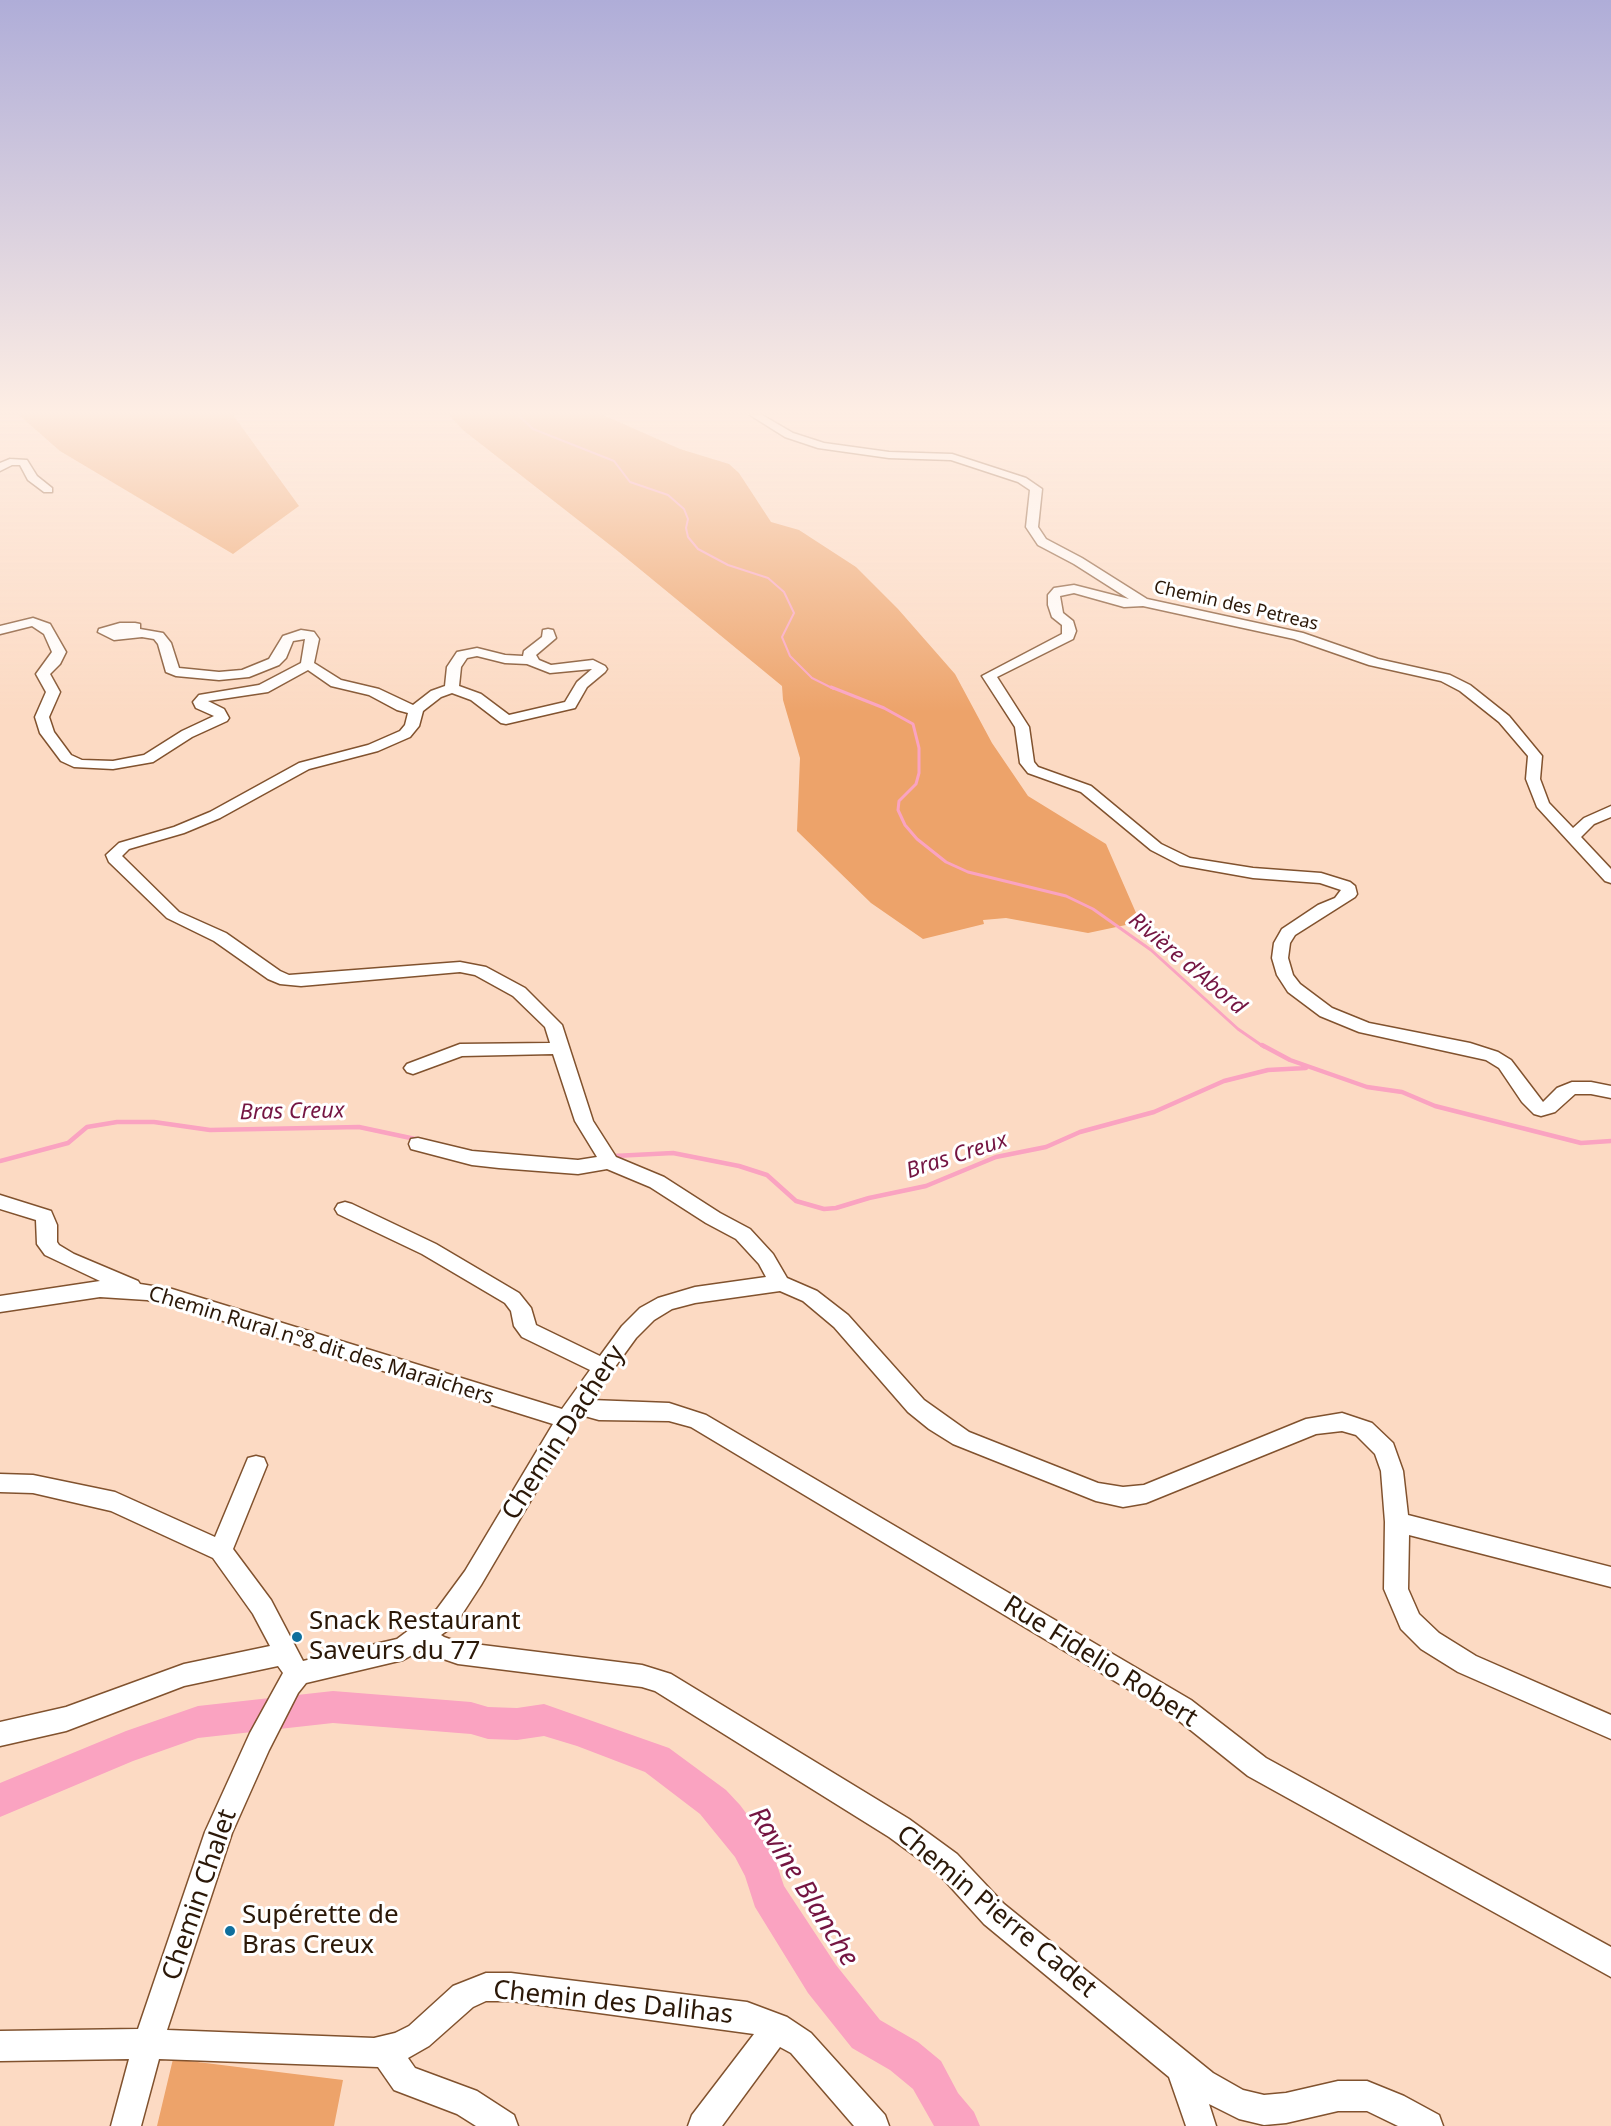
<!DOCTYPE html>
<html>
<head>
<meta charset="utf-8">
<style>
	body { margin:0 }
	canvas { display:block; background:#fcdac3 }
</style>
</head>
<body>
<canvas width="1611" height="2126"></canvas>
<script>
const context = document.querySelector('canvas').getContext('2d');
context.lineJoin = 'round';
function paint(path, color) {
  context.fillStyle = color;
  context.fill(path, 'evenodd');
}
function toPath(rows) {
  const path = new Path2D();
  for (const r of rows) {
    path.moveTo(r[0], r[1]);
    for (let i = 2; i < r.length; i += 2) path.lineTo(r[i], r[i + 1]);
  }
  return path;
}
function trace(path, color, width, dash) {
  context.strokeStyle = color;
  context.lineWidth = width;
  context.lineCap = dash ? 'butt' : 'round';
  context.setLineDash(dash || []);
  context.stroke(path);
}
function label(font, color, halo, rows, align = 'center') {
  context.font = font + ' "Noto Sans",sans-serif';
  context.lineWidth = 6;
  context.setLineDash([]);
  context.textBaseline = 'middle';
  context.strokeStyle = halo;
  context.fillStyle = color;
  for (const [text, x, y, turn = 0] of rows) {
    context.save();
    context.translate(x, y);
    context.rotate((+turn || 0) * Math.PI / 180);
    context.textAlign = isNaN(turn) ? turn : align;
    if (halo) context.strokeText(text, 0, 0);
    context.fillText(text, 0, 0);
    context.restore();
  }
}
paint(toPath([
	[19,415,233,415,299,506,233,554,60,451],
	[449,415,603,415,680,449,729,464,739,473,771,522,799,530,856,567,898,609,955,674,992,743,1028,796,1106,844,1140,922,1088,933,1006,918,983,920,984,924,923,939,871,903,797,831,800,758,783,700,782,686,619,552,463,430],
	[173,2059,343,2080,334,2126,157,2126]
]), '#eda36a');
trace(toPath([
	[518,415,533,429,614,461,630,482,668,495,684,509,688,519,686,528,688,537,698,549,728,565,768,578,784,592,794,613,782,637,790,656,812,678,834,689]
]), '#faa3c1', 2);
trace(toPath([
	[831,687,884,708,913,724,919,748,919,773,916,784,899,801,898,810,905,825,917,839,946,862,968,872,1066,896,1093,909,1151,950,1238,1029,1264,1047]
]), '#faa3c1', 3);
trace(toPath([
	[1262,1045,1290,1060,1367,1087,1402,1092,1435,1106,1581,1143,1611,1141],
	[614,1156,673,1153,739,1166,767,1175,796,1201,824,1209,836,1208,869,1198,926,1186,996,1157,1046,1147,1080,1132,1154,1112,1224,1081,1268,1070,1306,1068],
	[0,1161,68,1143,87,1127,117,1122,154,1122,210,1130,359,1127,420,1140]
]), '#faa3c1', 4.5);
paint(toPath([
	[333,1691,471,1702,488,1707,517,1708,544,1704,669,1748,726,1790,740,1805,761,1833,775,1859,784,1886,836,1965,880,2020,918,2042,941,2061,958,2093,974,2112,980,2126,934,2126,913,2089,890,2070,852,2048,808,1993,755,1907,745,1876,735,1857,700,1814,645,1772,577,1746,544,1736,517,1740,488,1739,471,1734,333,1723,198,1738,133,1761,0,1817,0,1783,126,1731,198,1706,333,1691]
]), '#faa3c1');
const minor = toPath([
	[750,415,762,415,793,433,824,443,889,452,952,454,1026,478,1042,489,1038,527,1046,539,1082,558,1147,599,1303,633,1378,659,1450,675,1470,685,1509,716,1542,756,1540,779,1549,803,1573,828,1584,818,1611,806,1611,817,1594,824,1581,837,1611,869,1611,883,1605,881,1537,807,1526,779,1528,756,1499,722,1460,691,1441,681,1369,665,1294,639,1143,606,1124,607,1074,593,1060,596,1063,613,1073,621,1076,631,1073,639,997,677,1029,727,1034,762,1038,767,1091,786,1161,844,1190,858,1253,868,1321,873,1350,882,1355,886,1357,894,1355,897,1295,935,1290,943,1288,958,1293,975,1300,984,1332,1008,1369,1023,1470,1043,1498,1052,1511,1060,1543,1102,1557,1088,1572,1082,1591,1082,1611,1086,1611,1098,1591,1094,1575,1094,1555,1112,1541,1116,1534,1114,1522,1102,1499,1068,1486,1060,1359,1032,1320,1016,1288,992,1277,975,1272,958,1274,943,1282,929,1318,905,1335,898,1341,890,1320,883,1253,878,1180,865,1151,850,1081,792,1028,773,1020,763,1015,727,982,676,1062,634,1062,625,1052,617,1048,605,1048,595,1054,588,1074,585,1129,599,1074,564,1038,545,1026,527,1030,490,1018,482,951,460,889,458,818,448,785,437,750,415],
	[10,459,27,460,37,476,52,488,52,492,44,492,28,480,20,465,12,465,0,471,0,463,10,459],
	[33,618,50,624,66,652,60,664,50,674,60,692,49,717,54,732,71,755,82,760,113,761,144,755,182,731,214,716,196,708,193,702,199,695,259,685,301,663,305,639,293,641,286,658,279,665,249,677,219,680,176,676,166,672,158,644,154,639,142,637,114,640,98,632,99,629,120,623,135,623,140,624,140,629,163,633,171,643,179,668,219,672,242,670,269,659,283,636,301,630,314,632,319,639,314,663,341,680,379,689,413,705,431,691,445,686,447,667,457,652,477,648,505,655,523,656,524,651,542,637,543,630,548,629,553,630,556,638,536,655,539,660,551,665,593,660,605,666,607,669,605,672,587,687,575,708,506,724,501,723,471,700,452,693,441,697,423,711,419,726,410,737,378,751,309,769,220,818,184,833,129,849,122,856,179,912,226,933,280,971,289,975,460,962,486,967,525,988,562,1025,593,1121,616,1157,664,1177,720,1213,750,1229,773,1254,787,1278,817,1291,848,1315,924,1400,969,1432,1098,1483,1123,1487,1144,1485,1306,1419,1342,1413,1372,1423,1393,1443,1403,1471,1408,1515,1611,1567,1611,1587,1409,1535,1408,1589,1419,1614,1439,1633,1476,1656,1611,1715,1611,1739,1458,1672,1421,1649,1401,1629,1384,1589,1385,1522,1381,1471,1375,1454,1356,1435,1342,1431,1316,1434,1146,1503,1123,1507,1096,1501,953,1444,929,1429,908,1412,834,1327,803,1301,780,1291,695,1303,672,1309,654,1320,636,1338,591,1400,669,1403,706,1415,1191,1700,1266,1758,1611,1947,1611,1977,1248,1776,1173,1716,691,1427,669,1421,599,1420,581,1415,481,1585,455,1625,441,1635,444,1637,458,1642,642,1665,671,1674,909,1819,957,1854,1004,1904,1213,2073,1243,2090,1264,2095,1286,2093,1338,2081,1367,2081,1404,2096,1439,2115,1443,2126,1398,2126,1367,2111,1338,2111,1286,2123,1264,2125,1239,2119,1209,2104,1216,2126,1186,2126,1169,2077,984,1924,937,1872,889,1837,655,1691,642,1687,458,1664,426,1653,423,1649,403,1660,306,1683,298,1693,269,1750,232,1833,167,2030,374,2038,395,2033,409,2026,453,1986,486,1973,511,1973,747,2002,787,2017,811,2033,885,2115,889,2126,854,2126,791,2053,780,2047,722,2126,688,2126,692,2115,754,2034,511,2001,486,2001,473,2007,429,2046,408,2058,415,2068,477,2091,514,2115,518,2126,476,2126,457,2114,394,2090,378,2067,159,2059,141,2126,111,2126,129,2059,0,2061,0,2031,138,2029,205,1832,250,1733,283,1673,278,1666,184,1686,66,1731,0,1746,0,1722,66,1707,184,1664,270,1646,253,1614,213,1558,111,1511,33,1493,0,1492,0,1474,33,1475,115,1492,215,1537,248,1458,256,1456,264,1458,267,1465,233,1549,271,1600,303,1661,397,1639,437,1609,465,1571,553,1424,172,1305,147,1300,100,1297,0,1312,0,1296,100,1281,45,1255,37,1244,36,1220,0,1209,0,1195,51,1211,57,1225,57,1242,59,1245,74,1254,138,1281,140,1284,172,1289,562,1409,590,1370,522,1337,514,1326,511,1311,505,1303,422,1254,338,1214,335,1209,338,1204,345,1202,352,1204,436,1244,519,1293,531,1308,536,1325,600,1356,622,1326,640,1308,658,1298,695,1287,766,1277,759,1264,736,1239,706,1223,650,1187,607,1169,578,1174,499,1168,472,1165,411,1149,409,1144,411,1139,418,1138,472,1151,578,1160,597,1157,575,1121,553,1054,462,1056,413,1074,407,1072,404,1068,407,1064,460,1044,550,1043,545,1027,513,996,475,975,460,972,301,986,280,984,268,979,214,941,167,918,109,862,106,855,119,843,174,827,210,812,299,763,368,745,400,731,405,725,408,713,397,710,369,695,331,686,308,670,268,692,208,701,224,709,229,718,227,721,192,737,153,762,113,769,74,767,61,761,40,733,35,717,46,692,36,674,52,652,44,634,32,626,0,634,0,626,33,618],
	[477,656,505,663,527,664,550,673,592,669,577,682,565,702,509,715,481,694,459,686,461,667,467,658,477,656]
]);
trace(minor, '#81522e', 3);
paint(minor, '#fff');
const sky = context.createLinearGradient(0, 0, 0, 712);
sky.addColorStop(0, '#afadd8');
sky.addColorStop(0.58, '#feeee4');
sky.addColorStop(1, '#feeee400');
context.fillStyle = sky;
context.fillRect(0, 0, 1611, 712);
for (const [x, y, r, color] of [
	[297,1637,6,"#0f6f9d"],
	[230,1931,6,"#0f6f9d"]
]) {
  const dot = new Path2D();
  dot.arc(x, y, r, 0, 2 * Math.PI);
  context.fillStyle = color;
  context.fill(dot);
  trace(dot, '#fff', 2);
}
label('18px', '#2b1808', '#fff', [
	["Chemin des Petreas",1236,606,13]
]);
label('21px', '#2b1808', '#fff', [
	["Chemin Rural n°8 dit des Maraichers",321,1346,17]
]);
label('italic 22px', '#741542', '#fff', [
	["Rivière d'Abord",1187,964,40],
	["Bras Creux",292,1112,-1],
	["Bras Creux",957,1156,-18]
]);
label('26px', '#2b1808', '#fff', [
	["Chemin Dachery",564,1433,-57],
	["Rue Fidelio Robert",1100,1662,32],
	["Chemin Chalet",200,1895,-71],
	["Chemin Pierre Cadet",996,1912,40],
	["Chemin des Dalihas",613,2003,6]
]);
label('26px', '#2b1808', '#fff', [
	["Snack Restaurant",309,1622],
	["Saveurs du 77",309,1652],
	["Supérette de",242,1916],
	["Bras Creux",242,1946]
], 'left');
label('italic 27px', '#741542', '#fff', [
	["Ravine Blanche",803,1887,58]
]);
</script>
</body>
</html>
